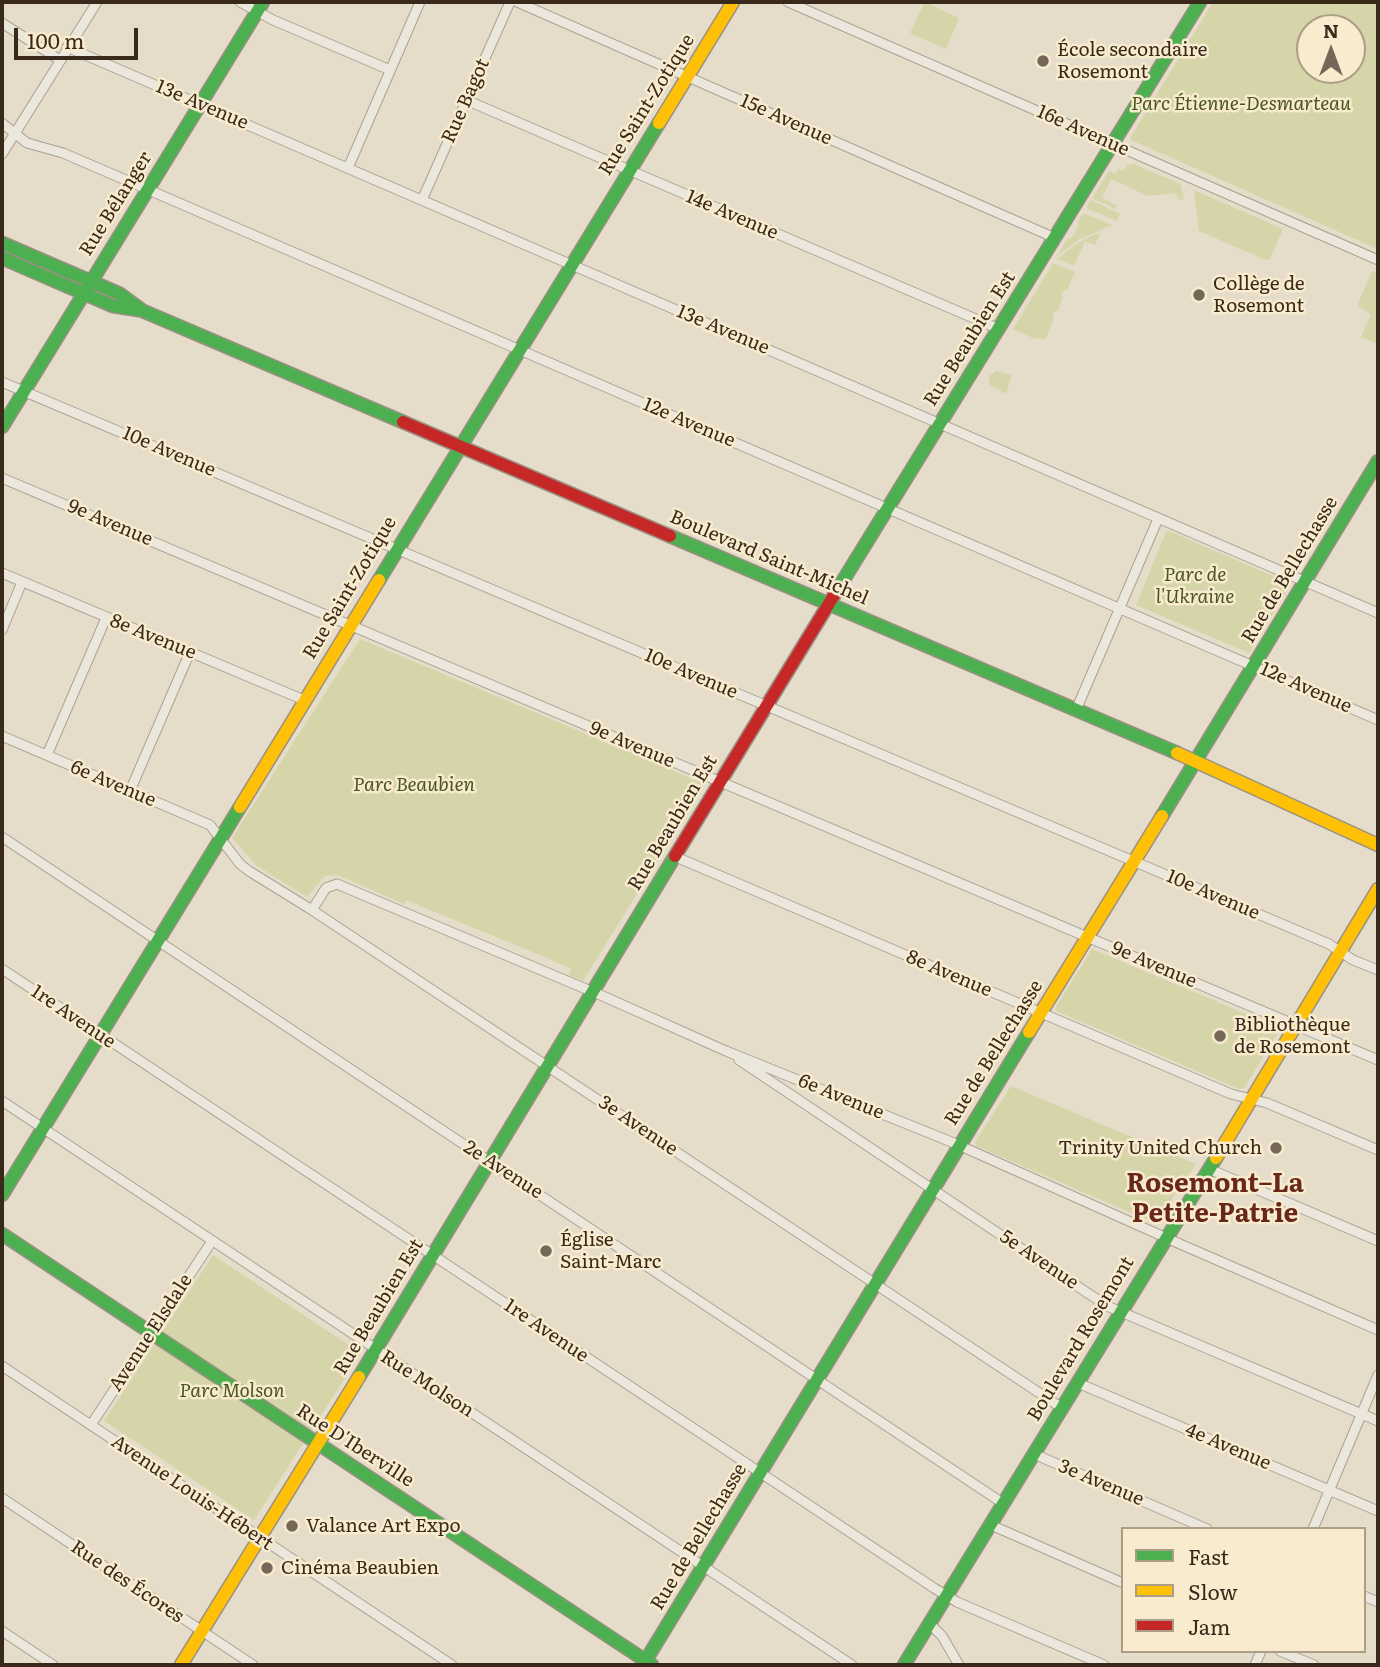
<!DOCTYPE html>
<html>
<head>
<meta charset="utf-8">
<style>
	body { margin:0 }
	#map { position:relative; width:1380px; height:1667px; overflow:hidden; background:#e5dcc9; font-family:Literata,serif }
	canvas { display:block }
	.frame { position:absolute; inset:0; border:4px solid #38291b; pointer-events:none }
	.legend { position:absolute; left:1121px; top:1527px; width:245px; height:126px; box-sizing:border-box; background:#f8ebce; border:2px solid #ab9d86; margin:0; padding:9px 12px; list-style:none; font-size:21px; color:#38291b }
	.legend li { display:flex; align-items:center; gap:14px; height:35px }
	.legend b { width:35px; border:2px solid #ab9d86 }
	.north { position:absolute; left:1296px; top:14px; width:70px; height:70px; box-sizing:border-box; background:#f8ebce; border:2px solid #ab9d86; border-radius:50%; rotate:0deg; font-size:19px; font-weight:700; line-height:28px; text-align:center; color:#38291b }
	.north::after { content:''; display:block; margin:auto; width:24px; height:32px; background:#756858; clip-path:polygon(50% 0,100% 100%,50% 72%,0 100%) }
	.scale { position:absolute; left:14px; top:28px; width:124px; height:32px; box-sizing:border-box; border:4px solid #38291b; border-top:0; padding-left:9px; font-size:21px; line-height:24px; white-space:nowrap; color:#38291b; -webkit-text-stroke:5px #f8ebce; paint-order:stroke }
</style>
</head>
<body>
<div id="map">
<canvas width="1380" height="1667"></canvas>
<div class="frame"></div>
<ul class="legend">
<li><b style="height:9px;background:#4caf50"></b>Fast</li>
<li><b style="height:9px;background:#ffc107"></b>Slow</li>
<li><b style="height:9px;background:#c62828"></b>Jam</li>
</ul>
<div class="north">N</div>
<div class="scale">100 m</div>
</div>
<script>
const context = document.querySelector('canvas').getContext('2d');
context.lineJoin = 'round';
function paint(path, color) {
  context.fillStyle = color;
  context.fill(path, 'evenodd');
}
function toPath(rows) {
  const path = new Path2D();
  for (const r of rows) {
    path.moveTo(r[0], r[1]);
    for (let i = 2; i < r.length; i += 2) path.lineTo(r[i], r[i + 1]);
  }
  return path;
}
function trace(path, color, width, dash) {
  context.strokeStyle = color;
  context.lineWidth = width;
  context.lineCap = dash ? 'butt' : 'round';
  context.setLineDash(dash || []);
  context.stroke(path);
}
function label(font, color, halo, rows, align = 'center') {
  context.font = font + ' Literata,serif';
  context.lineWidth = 5;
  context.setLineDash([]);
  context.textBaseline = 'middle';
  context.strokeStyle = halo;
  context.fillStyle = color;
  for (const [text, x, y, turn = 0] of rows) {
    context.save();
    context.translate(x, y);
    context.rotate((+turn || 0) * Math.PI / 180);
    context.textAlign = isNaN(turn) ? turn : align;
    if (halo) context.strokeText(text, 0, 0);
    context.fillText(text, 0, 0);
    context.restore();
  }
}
paint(toPath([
	[925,2,959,18,946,49,910,33],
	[1213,2,1378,2,1378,249,1131,140,1130,138],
	[1310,28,1352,28,1352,70,1310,70],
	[1132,163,1180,184,1184,199,1178,200,1176,193,1148,196,1111,179,1102,198,1116,205,1116,209,1092,198,1109,171,1116,174,1118,169,1123,171,1127,164,1131,166],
	[1194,190,1283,229,1270,259,1266,260,1199,231],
	[1091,200,1120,214,1117,221,1086,208],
	[1083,213,1112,225,1078,240,1057,256,1068,238,1071,239,1079,226,1077,224],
	[1095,234,1100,234,1095,245,1085,241,1074,266,1057,259,1076,244],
	[1053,263,1075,272,1067,290,1061,292,1063,298,1058,310,1052,313,1054,318,1047,336,1044,339,1033,338,1013,329],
	[1372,271,1378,274,1378,344,1361,337,1371,314,1357,306],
	[996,371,1012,375,1006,394,990,385,989,376],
	[1169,531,1289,583,1290,586,1249,653,1136,605,1166,532],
	[360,639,705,784,583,981,569,975,571,969,547,958,406,900,404,904,338,875,325,876,307,897,256,865,232,838],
	[1092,949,1277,1027,1278,1032,1245,1087,1239,1089,1056,1011,1056,1007],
	[1011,1086,1196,1164,1155,1223,976,1146,975,1142],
	[213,1255,361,1353,254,1520,104,1421]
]), '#d6d5aa');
const street = toPath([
	[240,2,273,20,390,70],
	[517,2,1055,238],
	[788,2,1378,260],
	[2,23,60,60],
	[67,47,1378,613],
	[466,100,999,329],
	[2,123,27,143,63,153,1378,720],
	[2,154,97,2],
	[348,168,420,2],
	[422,200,510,2],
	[2,382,1329,944,1353,960,1378,970],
	[2,478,1378,1060],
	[2,573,304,700],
	[2,630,22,582],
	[1076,710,1158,519],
	[2,736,210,825,240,864,249,871,312,910,1062,1408],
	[47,755,106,618],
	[130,791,190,652],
	[2,837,1004,1504],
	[676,857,1231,1094,1267,1103,1378,1150],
	[312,910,326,888,337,884,605,997,726,1051,954,1143,1180,1244,1378,1330],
	[2,969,934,1588,957,1602,1104,1665],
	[739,1060,1107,1306,1378,1421],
	[2,1101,852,1665],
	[1209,1169,1378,1241],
	[2,1366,452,1665],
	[1078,1383,1378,1511],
	[91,1425,212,1241],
	[1034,1454,1207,1529],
	[2,1498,253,1665],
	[991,1525,1123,1583],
	[1313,1529,1378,1375],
	[1364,1596,1378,1602],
	[930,1624,942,1636,959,1665],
	[2,1631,53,1665],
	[1280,1651,1314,1665],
	[1255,1665,1261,1651]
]);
const fast = toPath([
	[2,243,120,294,143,311,403,422],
	[2,258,113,306,139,310],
	[2,427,263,2],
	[670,536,1177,753],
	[379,580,659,123],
	[836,592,1200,2],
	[1162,816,1378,461],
	[2,1195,240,807],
	[2,1234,652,1665],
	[359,1377,675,856],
	[643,1665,1029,1032],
	[904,1665,1216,1158]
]);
const slow = toPath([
	[659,123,733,2],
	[1177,753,1378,845],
	[240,807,379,580],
	[1029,1032,1162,816],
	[1216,1158,1378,889],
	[181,1665,359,1377]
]);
const jam = toPath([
	[403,422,670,536],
	[675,856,836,592]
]);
trace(street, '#aaa193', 11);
trace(fast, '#999083', 15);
trace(slow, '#999083', 15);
trace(jam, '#999083', 15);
trace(street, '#ece7dc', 9);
trace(fast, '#4caf50', 12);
trace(slow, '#ffc107', 12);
trace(jam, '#c62828', 12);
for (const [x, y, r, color] of [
	[1043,61,7,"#756858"],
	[1199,295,7,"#756858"],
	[1220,1036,7,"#756858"],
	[1276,1148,7,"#756858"],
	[546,1251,7,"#756858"],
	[292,1526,7,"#756858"],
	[267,1568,7,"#756858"]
]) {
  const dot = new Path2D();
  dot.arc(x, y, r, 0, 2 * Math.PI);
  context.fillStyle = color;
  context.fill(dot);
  trace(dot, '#f8ebce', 2.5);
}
label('19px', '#38291b', '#f8ebce', [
	["École secondaire",1057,50],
	["Rosemont",1057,72],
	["Collège de",1213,284],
	["Rosemont",1213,306],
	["Bibliothèque",1234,1025],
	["de Rosemont",1234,1047],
	["Trinity United Church",1262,1148,"right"],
	["Église",560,1240],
	["Saint-Marc",560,1262],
	["Valance Art Expo",306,1526],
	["Cinéma Beaubien",281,1568]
], 'left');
label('19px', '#38291b', '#f8ebce', [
	["Rue Bagot",466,101,-66],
	["13e Avenue",202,105,23],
	["Rue Saint-Zotique",647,105,-58],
	["15e Avenue",786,120,24],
	["16e Avenue",1083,131,24],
	["Rue Bélanger",116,204,-58],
	["14e Avenue",732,215,23],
	["13e Avenue",723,330,23],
	["Rue Beaubien Est",970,339,-58],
	["12e Avenue",689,423,23],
	["10e Avenue",169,452,23],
	["9e Avenue",110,523,23],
	["Boulevard Saint-Michel",769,558,23],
	["Rue de Bellechasse",1290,570,-59],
	["Rue Saint-Zotique",350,588,-59],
	["8e Avenue",153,637,22],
	["10e Avenue",691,674,23],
	["12e Avenue",1306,688,24],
	["9e Avenue",632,745,23],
	["6e Avenue",113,784,23],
	["Rue Beaubien Est",673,823,-59],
	["10e Avenue",1213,895,23],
	["9e Avenue",1154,965,23],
	["8e Avenue",949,974,23],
	["1re Avenue",73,1017,34],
	["Rue de Bellechasse",994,1053,-58],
	["6e Avenue",841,1097,22],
	["3e Avenue",638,1126,34],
	["2e Avenue",503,1170,33],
	["5e Avenue",1039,1260,34],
	["Rue Beaubien Est",379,1307,-59],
	["1re Avenue",546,1331,34],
	["Avenue Elsdale",151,1333,-57],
	["Boulevard Rosemont",1081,1339,-59],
	["Rue Molson",427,1384,33],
	["Rue D'Iberville",355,1446,33],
	["4e Avenue",1228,1447,23],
	["3e Avenue",1101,1483,23],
	["Avenue Louis-Hébert",192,1493,34],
	["Rue de Bellechasse",699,1537,-59],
	["Rue des Écores",127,1582,34]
]);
label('italic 19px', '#495620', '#f8ebce', [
	["Parc Étienne-Desmarteau",1241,104],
	["Parc de",1195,575],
	["l'Ukraine",1195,597],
	["Parc Beaubien",414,785],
	["Parc Molson",232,1391]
]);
label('bold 26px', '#682718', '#f8ebce', [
	["Rosemont–La",1215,1184],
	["Petite-Patrie",1215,1214]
]);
</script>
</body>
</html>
